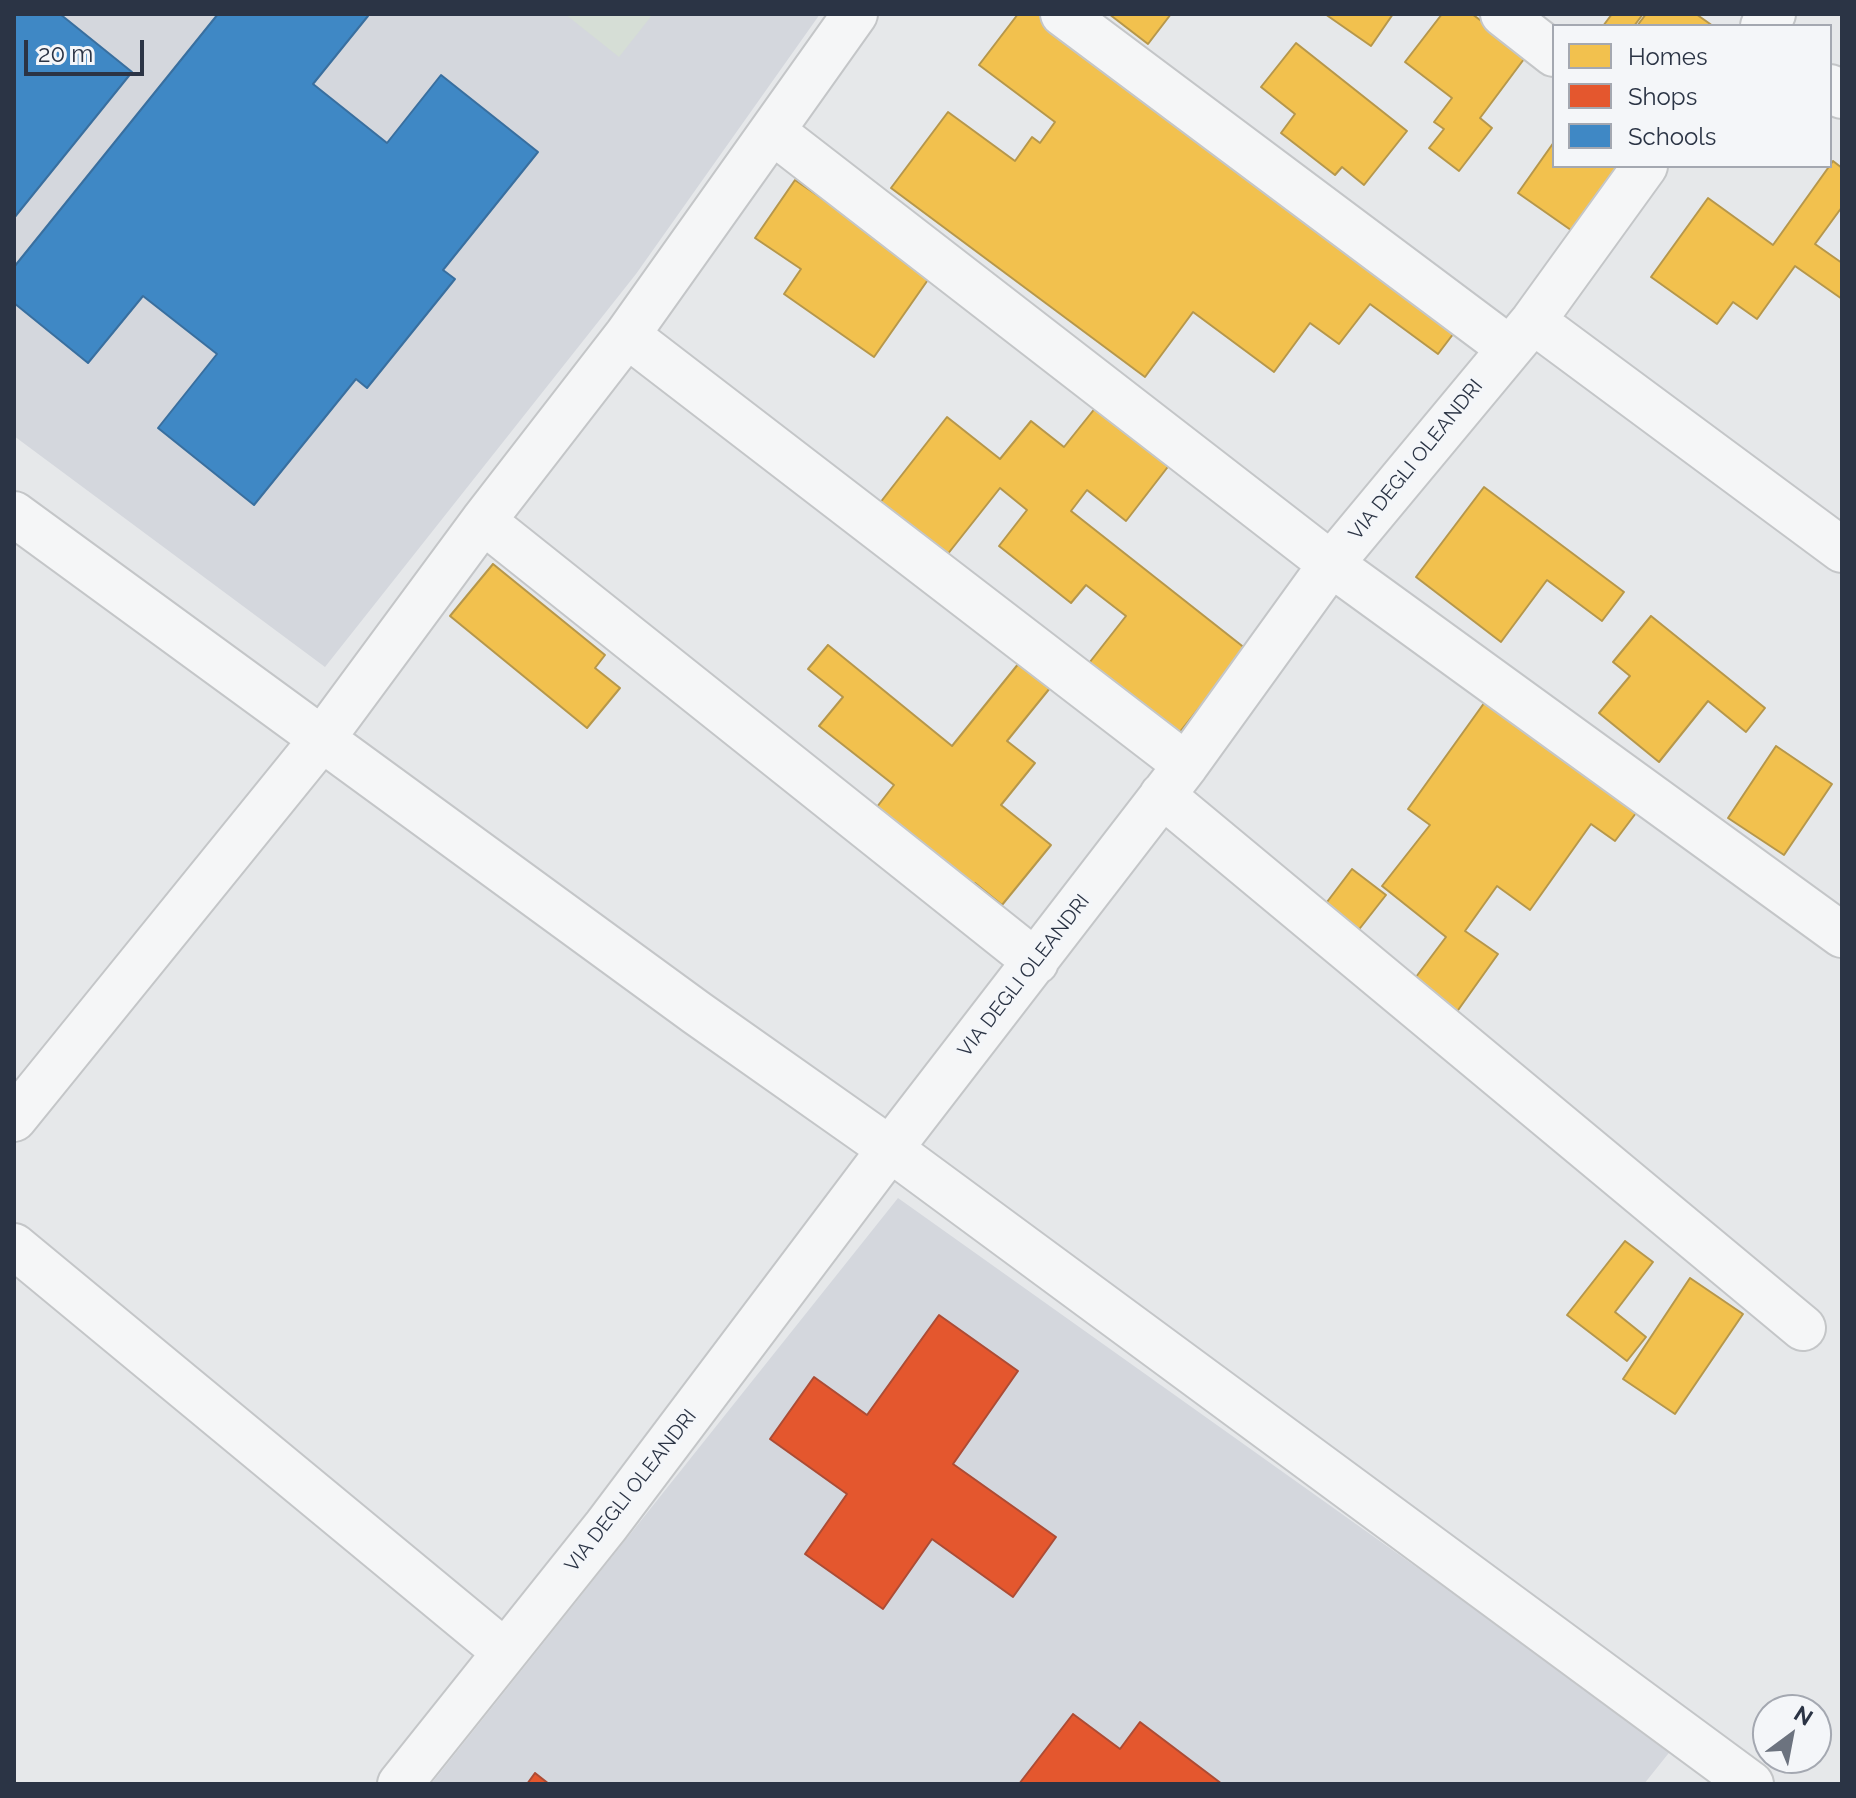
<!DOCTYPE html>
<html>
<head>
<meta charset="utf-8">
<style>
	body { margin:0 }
	#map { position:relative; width:1856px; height:1798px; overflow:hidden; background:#e6e8ea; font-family:Raleway,sans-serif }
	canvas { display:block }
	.frame { position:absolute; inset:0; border:16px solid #2b3445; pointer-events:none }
	.legend { position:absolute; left:1552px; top:24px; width:280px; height:144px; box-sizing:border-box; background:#f4f6f9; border:2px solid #a4a8b1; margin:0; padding:10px 14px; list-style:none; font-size:24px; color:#2b3445 }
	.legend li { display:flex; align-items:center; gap:16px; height:40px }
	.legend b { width:40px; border:2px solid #a4a8b1 }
	.north { position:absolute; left:1752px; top:1694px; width:80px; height:80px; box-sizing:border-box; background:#f4f6f9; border:2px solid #a4a8b1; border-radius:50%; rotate:32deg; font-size:22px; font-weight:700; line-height:32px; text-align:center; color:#2b3445 }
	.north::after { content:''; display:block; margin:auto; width:28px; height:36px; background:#6c737f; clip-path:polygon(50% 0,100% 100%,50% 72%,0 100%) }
	.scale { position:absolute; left:24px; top:40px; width:120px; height:36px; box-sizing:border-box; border:4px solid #2b3445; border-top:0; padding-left:10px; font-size:24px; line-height:28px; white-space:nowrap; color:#2b3445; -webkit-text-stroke:6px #f4f6f9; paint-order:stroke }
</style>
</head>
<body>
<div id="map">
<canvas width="1856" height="1798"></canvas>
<div class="frame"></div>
<ul class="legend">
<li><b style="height:22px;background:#f2c14e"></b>Homes</li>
<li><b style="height:22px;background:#e4572e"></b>Shops</li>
<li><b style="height:22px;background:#3f88c5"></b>Schools</li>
</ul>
<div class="north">N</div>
<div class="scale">20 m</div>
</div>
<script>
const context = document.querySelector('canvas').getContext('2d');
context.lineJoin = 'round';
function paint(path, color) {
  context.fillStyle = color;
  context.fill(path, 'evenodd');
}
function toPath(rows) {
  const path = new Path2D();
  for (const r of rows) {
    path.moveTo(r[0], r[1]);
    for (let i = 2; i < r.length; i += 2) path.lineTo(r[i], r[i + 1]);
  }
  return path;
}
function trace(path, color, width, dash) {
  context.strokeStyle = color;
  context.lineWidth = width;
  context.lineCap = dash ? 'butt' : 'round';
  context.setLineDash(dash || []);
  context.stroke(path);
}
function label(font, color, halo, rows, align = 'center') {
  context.font = font + ' Raleway,sans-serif';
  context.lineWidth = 8;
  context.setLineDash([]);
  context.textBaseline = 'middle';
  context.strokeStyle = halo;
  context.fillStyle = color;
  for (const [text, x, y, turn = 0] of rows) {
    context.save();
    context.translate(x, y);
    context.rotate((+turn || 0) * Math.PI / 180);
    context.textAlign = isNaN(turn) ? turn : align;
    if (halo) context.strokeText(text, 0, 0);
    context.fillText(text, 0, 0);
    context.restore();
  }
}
paint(toPath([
	[14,14,820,14,636,274,325,667,14,436],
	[898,1198,1672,1749,1644,1784,431,1784]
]), '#d4d7dd');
paint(toPath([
	[565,14,653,14,619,57]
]), '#d6ded6');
const homes = toPath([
	[1018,14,1043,14,1460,325,1438,354,1370,304,1339,344,1310,323,1274,372,1193,312,1145,377,891,188,948,112,1015,161,1032,137,1040,143,1055,122,979,65,1018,14],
	[1109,14,1171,14,1148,44,1109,14],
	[1325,14,1393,14,1371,46,1325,14],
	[1442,14,1472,14,1527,55,1480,118,1492,128,1459,171,1429,148,1444,129,1434,122,1452,98,1405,62,1442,14],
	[1612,14,1643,14,1634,26,1603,26,1612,14],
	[1646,14,1696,14,1713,26,1637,26,1646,14],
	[1296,43,1407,131,1364,185,1342,167,1335,175,1281,133,1295,114,1261,87,1296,43],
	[1554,142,1554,166,1626,166,1578,235,1518,193,1554,142],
	[1833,161,1842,168,1842,207,1815,244,1842,263,1842,299,1795,266,1757,319,1733,302,1717,324,1651,277,1708,198,1773,245,1833,161],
	[795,180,932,274,874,357,784,294,801,269,755,238,795,180],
	[1104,397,1177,455,1126,521,1087,490,1071,511,1246,649,1175,738,1086,667,1126,616,1086,585,1071,603,999,546,1027,510,1000,488,943,560,876,508,947,417,1000,459,1031,421,1064,447,1104,397],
	[1484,487,1624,592,1602,621,1547,580,1501,642,1416,577,1484,487],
	[493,564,605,655,595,668,620,688,587,728,450,616,493,564],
	[1651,616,1765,708,1746,732,1708,701,1659,762,1599,713,1630,676,1613,662,1651,616],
	[828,645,952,746,1019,663,1050,688,1007,741,1035,763,1001,805,1051,845,1002,905,975,883,969,891,873,812,894,785,819,726,843,697,808,669,828,645],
	[1487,699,1639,809,1615,841,1591,824,1530,910,1497,886,1465,931,1498,954,1456,1013,1413,981,1446,937,1382,886,1430,825,1408,809,1487,699],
	[1776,746,1832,784,1784,855,1728,818,1776,746],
	[1352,869,1386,895,1357,932,1324,906,1352,869],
	[1625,1241,1653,1262,1615,1312,1646,1337,1627,1361,1567,1315,1625,1241],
	[1690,1278,1743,1314,1675,1414,1623,1379,1690,1278]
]);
paint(homes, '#f2c14e');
trace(homes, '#b6974b', 2);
const shops = toPath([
	[939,1315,1018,1371,953,1464,1056,1537,1013,1597,932,1539,883,1609,805,1554,847,1494,770,1439,814,1377,867,1415,939,1315],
	[1073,1714,1120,1749,1140,1722,1222,1784,1019,1784,1073,1714],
	[535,1773,549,1784,527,1784,535,1773]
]);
paint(shops, '#e4572e');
trace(shops, '#ac4c35', 2);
const schools = toPath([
	[14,14,60,14,132,72,14,218,14,14],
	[218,14,366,14,368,16,313,84,387,143,441,75,538,152,443,270,455,279,367,388,356,379,254,505,158,428,217,354,143,296,88,363,14,303,14,267,218,14]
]);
paint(schools, '#3f88c5');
trace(schools, '#396f9f', 2);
const minor = toPath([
	[1063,14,1509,348],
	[1503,14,1554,54],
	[1763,26,1773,14],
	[1830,87,1842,96],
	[772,131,1331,564,1842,935],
	[1533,321,1842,550],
	[627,335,1186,765],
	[14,514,697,1013,890,1149,1751,1784],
	[483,521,1036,962],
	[1162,795,1803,1328],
	[14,1119,322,739,483,521,627,335,855,14],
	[14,1246,505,1652],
	[400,1784,606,1526,890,1149,1186,765,1331,564,1533,321,1645,166]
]);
trace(minor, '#c4c6c8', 48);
trace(minor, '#f5f6f7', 44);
label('20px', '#2b3445', '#f4f6f9', [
	["VIA DEGLI OLEANDRI",1416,460,-51],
	["VIA DEGLI OLEANDRI",1024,976,-52],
	["VIA DEGLI OLEANDRI",631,1491,-52]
]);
</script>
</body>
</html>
